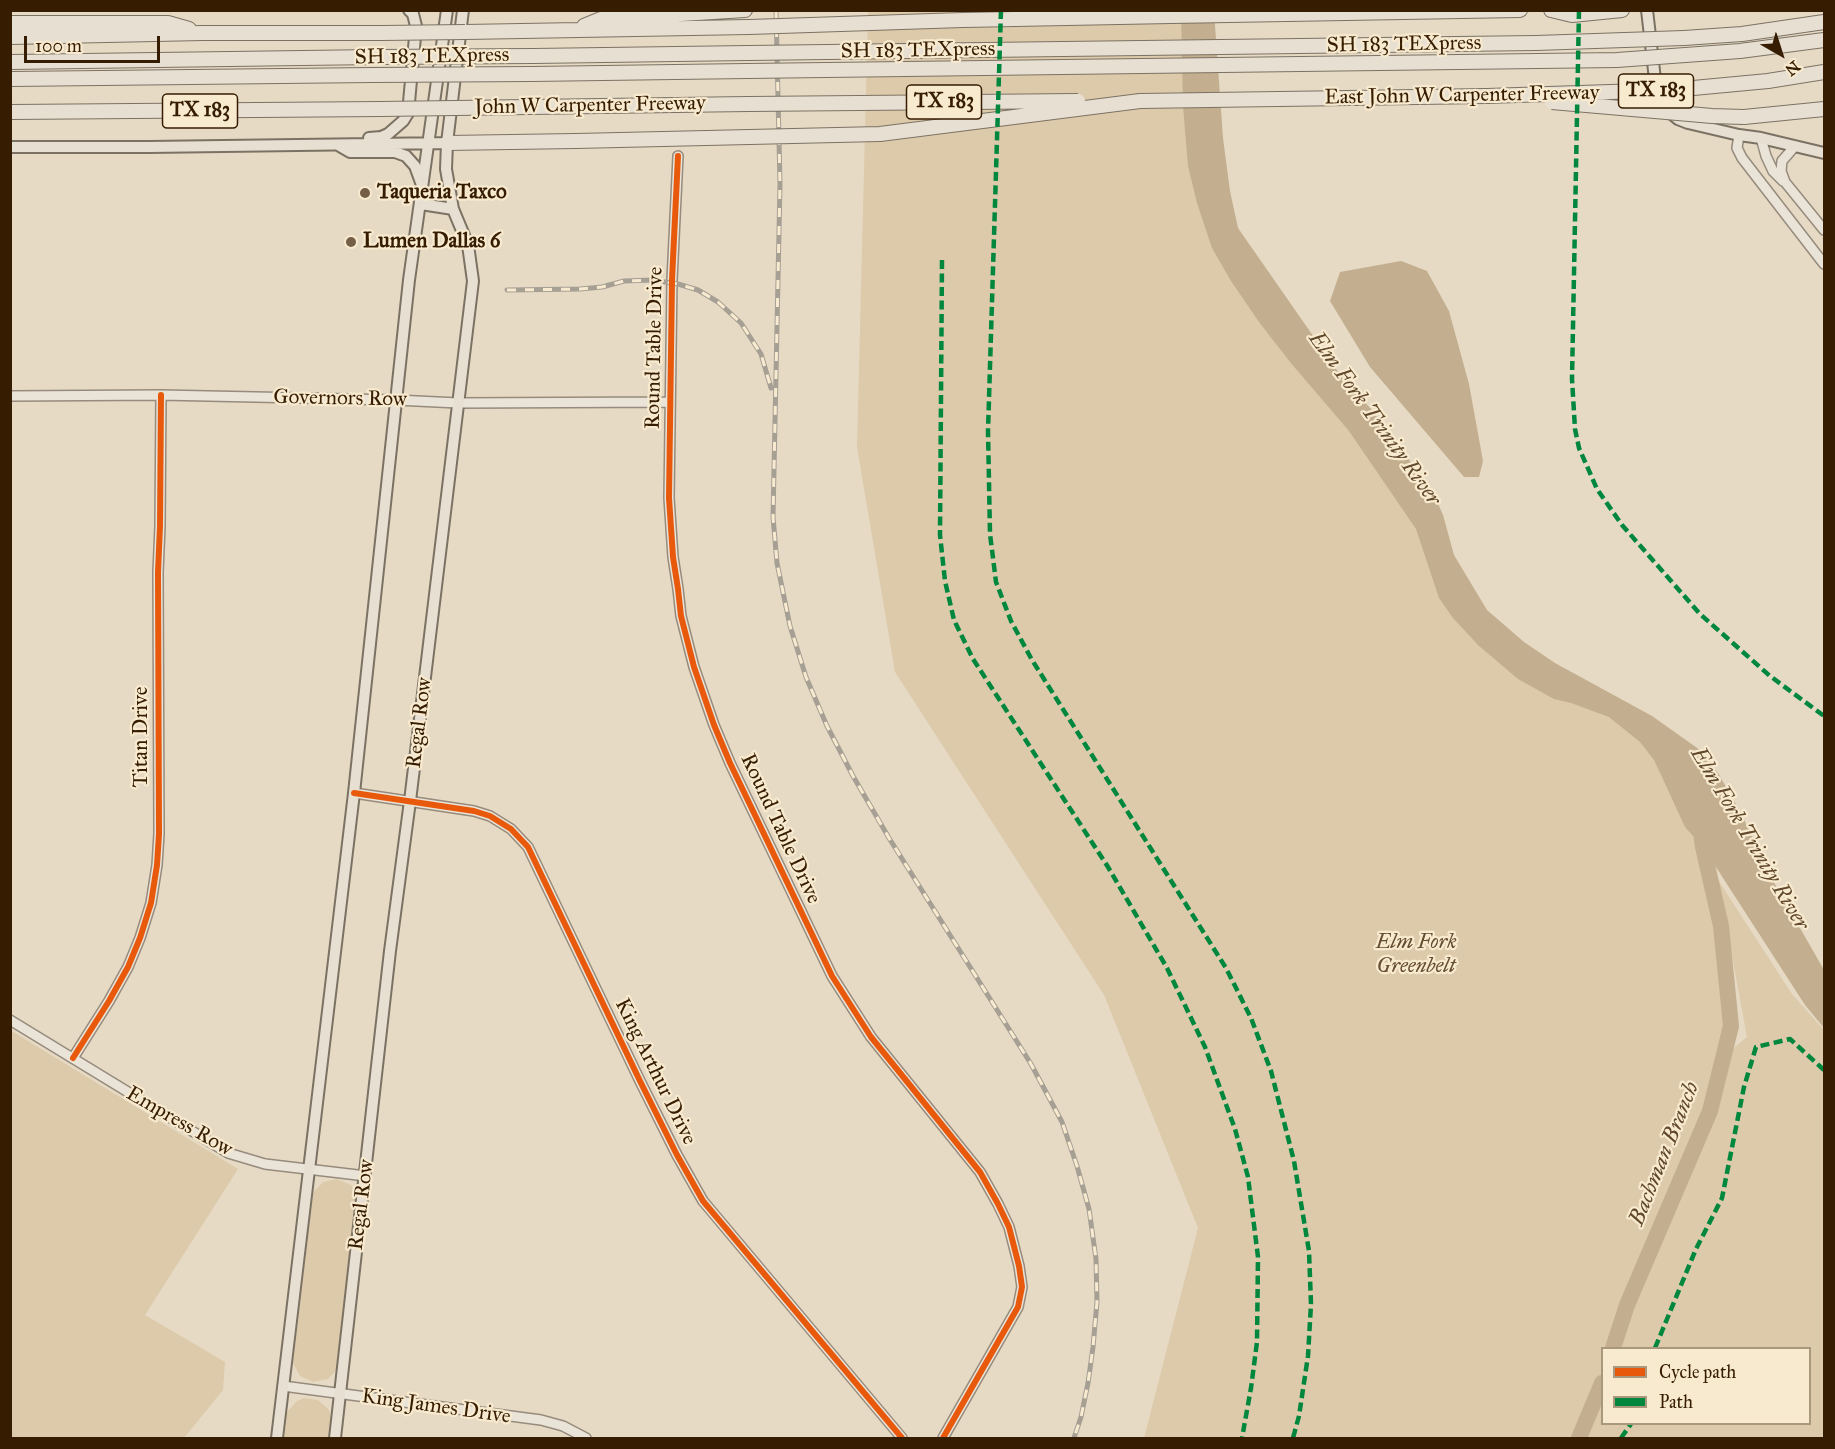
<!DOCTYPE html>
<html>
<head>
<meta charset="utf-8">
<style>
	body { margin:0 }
	#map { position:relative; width:1835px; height:1449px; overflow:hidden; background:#e6dac4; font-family:"IM FELL Great Primer",serif }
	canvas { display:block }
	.frame { position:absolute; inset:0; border:12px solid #361d02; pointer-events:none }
	.legend { position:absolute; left:1601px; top:1347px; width:210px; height:78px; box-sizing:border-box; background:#f8eacf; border:2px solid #aa987d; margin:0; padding:8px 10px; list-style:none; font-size:18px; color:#361d02 }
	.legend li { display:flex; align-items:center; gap:12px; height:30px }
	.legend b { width:30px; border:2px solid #aa987d }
	.north { position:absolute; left:1751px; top:24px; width:60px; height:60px; -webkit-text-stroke:4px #f8eacf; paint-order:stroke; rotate:141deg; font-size:16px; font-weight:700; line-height:24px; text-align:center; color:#361d02 }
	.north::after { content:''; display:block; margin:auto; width:21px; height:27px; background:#361d02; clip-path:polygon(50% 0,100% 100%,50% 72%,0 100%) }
	.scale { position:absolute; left:24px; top:36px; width:136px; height:27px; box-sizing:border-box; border:3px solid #361d02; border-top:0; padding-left:8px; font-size:18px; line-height:21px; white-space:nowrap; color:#361d02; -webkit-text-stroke:4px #f8eacf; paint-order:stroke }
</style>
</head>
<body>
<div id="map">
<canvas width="1835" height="1449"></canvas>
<div class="frame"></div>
<ul class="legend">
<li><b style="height:8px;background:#e8590c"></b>Cycle path</li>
<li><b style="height:8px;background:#00873e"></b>Path</li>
</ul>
<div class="north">N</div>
<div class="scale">100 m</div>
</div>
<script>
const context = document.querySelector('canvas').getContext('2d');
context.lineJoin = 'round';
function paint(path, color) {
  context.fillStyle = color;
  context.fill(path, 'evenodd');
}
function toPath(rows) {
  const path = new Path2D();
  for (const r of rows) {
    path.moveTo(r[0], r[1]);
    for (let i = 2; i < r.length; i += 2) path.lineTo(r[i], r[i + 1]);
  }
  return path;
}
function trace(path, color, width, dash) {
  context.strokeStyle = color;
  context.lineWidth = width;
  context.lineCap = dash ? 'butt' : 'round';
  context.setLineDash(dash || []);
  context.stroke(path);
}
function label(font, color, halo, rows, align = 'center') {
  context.font = font + ' "IM FELL Great Primer",serif';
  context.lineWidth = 4.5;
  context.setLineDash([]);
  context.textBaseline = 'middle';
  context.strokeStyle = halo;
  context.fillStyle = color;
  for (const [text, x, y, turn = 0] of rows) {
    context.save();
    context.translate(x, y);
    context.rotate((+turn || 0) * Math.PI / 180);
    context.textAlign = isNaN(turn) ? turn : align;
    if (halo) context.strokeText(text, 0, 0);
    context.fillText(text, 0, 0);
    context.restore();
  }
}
paint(toPath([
	[868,11,1194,11,1241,275,1412,505,1456,600,1666,746,1697,792,1703,847,1721,926,1731,1026,1724,1056,1747,1037,1718,880,1792,994,1824,1030,1824,1438,1144,1438,1198,1228,1104,995,895,672,857,447],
	[1602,1348,1810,1348,1810,1424,1602,1424],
	[10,1030,238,1169,145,1315,225,1362,223,1390,184,1438,11,1438],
	[337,1179,351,1185,358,1198,338,1368,328,1379,313,1382,300,1376,293,1363,313,1193,323,1182],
	[304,1398,318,1400,329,1410,331,1416,329,1438,284,1438,287,1412,297,1401]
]), '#ddcaab');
paint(toPath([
	[1181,11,1214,11,1223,138,1230,191,1238,228,1341,376,1371,409,1433,492,1443,515,1454,555,1487,610,1524,642,1555,663,1652,716,1700,750,1718,773,1740,811,1772,879,1824,970,1824,1028,1805,1005,1703,847,1685,827,1662,777,1654,760,1640,742,1609,717,1571,703,1554,699,1518,679,1478,645,1453,618,1439,598,1416,529,1349,431,1290,362,1259,322,1231,281,1212,248,1197,203,1188,166,1183,106],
	[1401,261,1427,271,1449,311,1469,384,1483,461,1479,477,1464,477,1370,367,1330,301,1340,272]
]), '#c3af8f');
trace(toPath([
	[1613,1348,1627,1305,1710,1111,1731,1026,1721,926,1703,847,1700,825],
	[1579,1438,1602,1383]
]), '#c3af8f', 16);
const minor = toPath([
	[1739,135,1737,148,1742,158,1824,264],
	[1761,138,1766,156,1773,171,1783,181],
	[1795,146,1782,161,1781,171,1785,182,1824,230],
	[678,156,672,280,669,498,673,557,678,589,681,616,694,667,714,725,730,763,832,976,871,1037,980,1172,998,1204,1009,1227,1019,1266,1022,1287,1018,1307,943,1438],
	[10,396,161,395,396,400,458,403,670,402],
	[354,793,474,811,490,816,511,829,528,847,640,1081,677,1155,703,1201,902,1438],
	[10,1020,228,1153,265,1164,366,1176],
	[73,1058,109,1001,128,967,140,938,151,903,157,865,159,834,158,572,160,526,161,395],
	[283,1386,541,1420,563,1426,586,1438]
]);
const major = toPath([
	[1647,10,1656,88,1666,109,1678,119,1688,123,1739,135,1761,138,1824,153],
	[369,138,381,137,388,134,403,121,408,113,416,26,413,14,409,10],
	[338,145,350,152,395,152,406,156,415,166,422,185],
	[10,147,149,147,447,143],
	[421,204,453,209],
	[277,1438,354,793,409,280,447,10],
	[335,1438,390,951,410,801,473,281,468,245,453,209,446,169,447,143,463,10]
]);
const highway = toPath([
	[1551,10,1572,15,1622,10],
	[1171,16,1520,10],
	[10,23,168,23,189,29],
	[584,26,601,19,745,10],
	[465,32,749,27],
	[10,37,203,33,381,33],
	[1684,38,1742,34,1824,22],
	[533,56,748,53],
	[10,62,376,57],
	[531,74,747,71],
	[10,79,373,75],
	[1140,101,1487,96],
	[529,107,749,104],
	[10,112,381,109],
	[1744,117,1824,109],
	[447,143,576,141]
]);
trace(minor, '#968b7c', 12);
trace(major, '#7c7263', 14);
trace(highway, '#7c7263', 16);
trace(minor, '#eae4d8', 9);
trace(major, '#e7dfd2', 10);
trace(highway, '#e7dfd2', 14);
const rail = toPath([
	[776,10,780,184,773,517,777,563,790,626,806,677,827,726,853,776,889,838,1031,1064,1062,1122,1077,1166,1089,1209,1096,1259,1097,1302,1093,1347,1088,1383,1081,1417,1074,1438],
	[507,290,580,289,602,287,624,281,652,280,678,284,698,290,718,302,741,323,761,354,771,388]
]);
trace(rail, '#a69f94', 5);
trace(rail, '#f8eacf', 3, [9]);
const highwayBridge = toPath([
	[749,27,963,20,1171,16],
	[381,33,465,32],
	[748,53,1536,43,1684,38],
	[376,57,533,56],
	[747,71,1617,60,1740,51,1824,40],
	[373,75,531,74],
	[1487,96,1672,90,1768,81,1824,72],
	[1552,102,1712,116,1744,117],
	[749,104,1078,101],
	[381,109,529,107],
	[576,141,880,134,1140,101]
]);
trace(highwayBridge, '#7c7263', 16, []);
trace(highwayBridge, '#e7dfd2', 14);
trace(toPath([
	[1001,10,988,431,990,534,996,582,1011,621,1032,660,1226,968,1251,1018,1271,1071,1294,1161,1309,1251,1311,1304,1308,1356,1299,1416,1293,1438],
	[1579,10,1572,379,1575,429,1579,448,1597,489,1622,525,1700,614,1770,676,1824,716],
	[942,260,940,535,945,581,954,620,973,659,1108,867,1167,968,1205,1047,1235,1129,1248,1177,1258,1257,1257,1342,1251,1388,1242,1438],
	[1655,1348,1696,1249,1722,1198,1744,1087,1756,1047,1790,1039,1824,1070],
	[1621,1438,1631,1424]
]), '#00873e', 4.5, [9, 4.5]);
trace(toPath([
	[678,156,672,280,669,498,673,557,678,589,681,616,694,667,714,725,730,763,832,976,871,1037,980,1172,998,1204,1009,1227,1019,1266,1022,1287,1018,1307,943,1438],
	[354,793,474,811,490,816,511,829,528,847,640,1081,677,1155,703,1201,902,1438],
	[73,1058,109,1001,128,967,140,938,151,903,157,865,159,834,158,572,160,526,161,395]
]), '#e8590c', 6);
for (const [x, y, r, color] of [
	[365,193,6,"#745f46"],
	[351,242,6,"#745f46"]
]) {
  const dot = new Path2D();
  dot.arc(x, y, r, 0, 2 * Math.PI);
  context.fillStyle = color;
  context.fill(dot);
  trace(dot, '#f8eacf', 2);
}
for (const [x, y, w] of [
	[1656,91,75],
	[944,102,75],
	[200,111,75]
]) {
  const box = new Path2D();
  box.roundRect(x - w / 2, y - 17, w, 34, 4.5);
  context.fillStyle = '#f8eacf';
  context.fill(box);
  trace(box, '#361d02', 1.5);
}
label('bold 20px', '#361d02', null, [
	["TX 183",1656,91],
	["TX 183",944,102],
	["TX 183",200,111]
]);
label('21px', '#361d02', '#f8eacf', [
	["SH 183 TEXpress",1404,45,-1],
	["SH 183 TEXpress",918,51,-1],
	["SH 183 TEXpress",432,57,-1],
	["East John W Carpenter Freeway",1462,96,-1],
	["John W Carpenter Freeway",590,106,-1],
	["Round Table Drive",655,348,-89],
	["Governors Row",340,399,1],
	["Regal Row",420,723,-83],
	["Titan Drive",142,737,-90],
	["Round Table Drive",780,829,65],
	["King Arthur Drive",655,1072,64],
	["Empress Row",179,1122,30],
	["Regal Row",362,1205,-83],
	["King James Drive",436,1407,8]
]);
label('bold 21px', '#361d02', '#f8eacf', [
	["Taqueria Taxco",377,193],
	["Lumen Dallas 6",363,242]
], 'left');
label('italic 21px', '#664d2f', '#f8eacf', [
	["Elm Fork",1416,943],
	["Greenbelt",1416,967]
]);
label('italic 22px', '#62492b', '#f8eacf', [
	["Elm Fork Trinity River",1374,419,54],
	["Elm Fork Trinity River",1749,839,59],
	["Bachman Branch",1665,1154,-68]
]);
</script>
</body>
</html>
